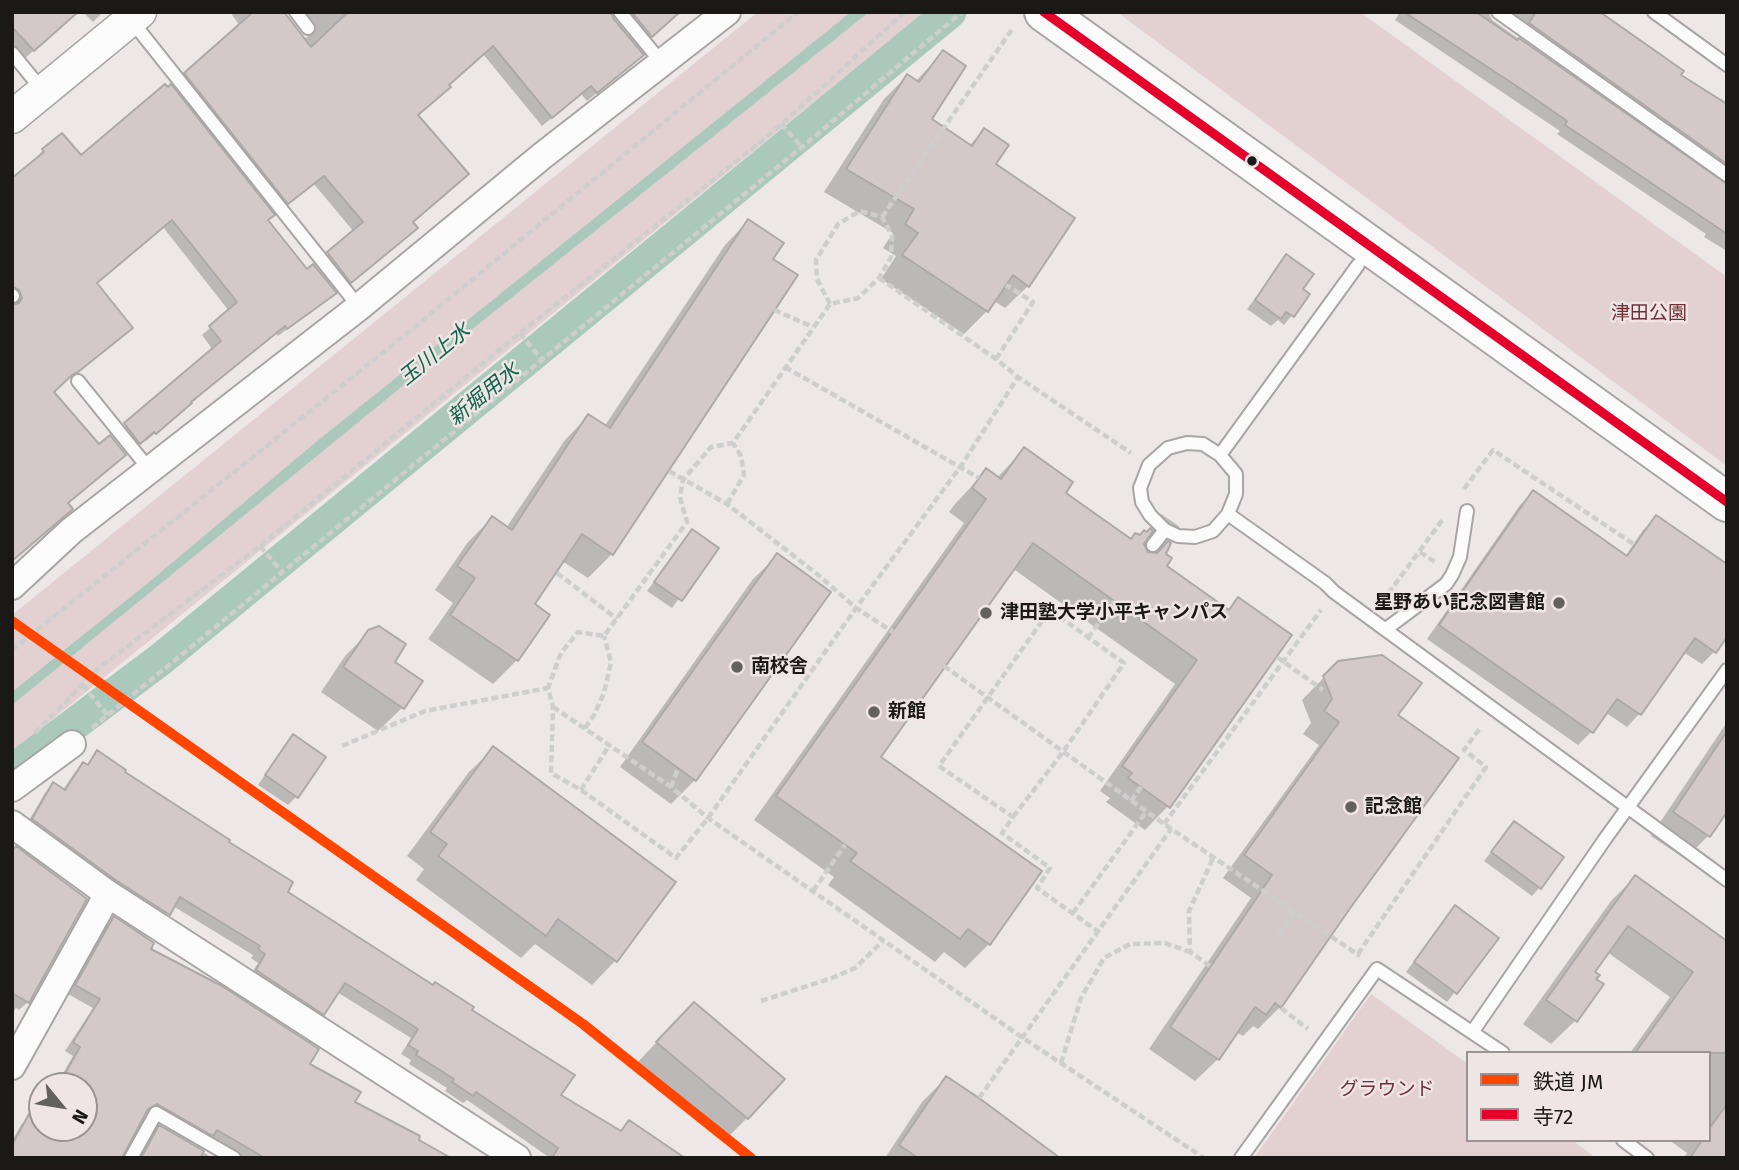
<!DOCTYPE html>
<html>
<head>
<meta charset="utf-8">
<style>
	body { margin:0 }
	#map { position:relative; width:1739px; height:1170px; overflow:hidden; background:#ede7e7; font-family:"Fira Sans","Noto Sans JP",sans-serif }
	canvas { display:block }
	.frame { position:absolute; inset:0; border:14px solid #1b1818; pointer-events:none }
	.legend { position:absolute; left:1466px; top:1051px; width:245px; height:91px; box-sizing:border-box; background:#efe5e5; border:2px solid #9a9393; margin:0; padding:9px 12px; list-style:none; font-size:21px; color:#1b1818 }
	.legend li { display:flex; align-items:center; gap:14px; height:35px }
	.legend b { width:35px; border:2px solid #9a9393 }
	.north { position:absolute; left:28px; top:1072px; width:70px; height:70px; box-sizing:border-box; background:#efe5e5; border:2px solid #9a9393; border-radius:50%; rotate:120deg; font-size:19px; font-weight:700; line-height:28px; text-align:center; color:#1b1818 }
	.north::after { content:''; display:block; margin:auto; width:24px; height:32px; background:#646060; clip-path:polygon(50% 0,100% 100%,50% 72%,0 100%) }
</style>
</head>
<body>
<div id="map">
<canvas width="1739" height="1170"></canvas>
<div class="frame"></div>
<ul class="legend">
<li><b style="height:9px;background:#ff4500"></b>鉄道 JM</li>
<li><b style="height:9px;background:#e4002b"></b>寺72</li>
</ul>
<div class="north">N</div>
</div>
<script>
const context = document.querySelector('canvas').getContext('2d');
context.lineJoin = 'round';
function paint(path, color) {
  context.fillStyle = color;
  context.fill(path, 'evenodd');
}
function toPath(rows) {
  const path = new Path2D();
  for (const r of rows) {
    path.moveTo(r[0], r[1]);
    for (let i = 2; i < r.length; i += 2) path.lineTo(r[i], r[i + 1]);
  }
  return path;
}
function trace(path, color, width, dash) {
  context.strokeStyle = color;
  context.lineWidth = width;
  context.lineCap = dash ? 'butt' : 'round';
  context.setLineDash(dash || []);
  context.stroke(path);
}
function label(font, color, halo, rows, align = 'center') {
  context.font = font + ' "Fira Sans","Noto Sans JP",sans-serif';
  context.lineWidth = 5;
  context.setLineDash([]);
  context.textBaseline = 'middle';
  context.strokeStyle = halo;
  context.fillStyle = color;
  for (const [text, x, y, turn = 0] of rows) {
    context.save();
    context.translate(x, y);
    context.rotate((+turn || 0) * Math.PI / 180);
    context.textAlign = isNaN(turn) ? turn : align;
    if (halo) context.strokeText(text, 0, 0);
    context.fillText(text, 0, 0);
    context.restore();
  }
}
paint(toPath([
	[758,12,925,12,12,752,12,615],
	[1117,12,1360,12,1727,277,1727,466],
	[1371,994,1468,1064,1468,1140,1572,1140,1596,1158,1254,1158]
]), '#e3d0d1');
paint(toPath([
	[851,12,869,12,465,335,12,705,12,692,148,583,316,442]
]), '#aac9bc');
paint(toPath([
	[12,12,77,12,24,59,12,57],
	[83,12,103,12,93,22],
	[230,12,679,12,642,45,617,15,610,12,611,18,642,55,587,101,581,94,542,126,483,54,416,116,411,223,416,228,341,291,319,263,354,232,314,184,278,212,176,83,240,26],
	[287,13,291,13,308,37,303,38,287,18],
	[1400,12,1488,12,1492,20,1721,184,1727,185,1727,251,1704,237,1706,234,1557,134,1560,131,1395,20],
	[1490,12,1597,12,1679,75,1727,108,1727,182,1724,177,1494,13],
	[943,52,929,119,969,146,984,130,1028,286,1005,308,994,301,987,311,964,334,881,279,896,256,883,248,893,233,824,192,884,99,907,76,916,81],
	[43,150,81,158,267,221,307,271,335,293,278,336,275,333,146,441,145,439,130,451,116,433,213,350,202,335,229,311,163,227,95,284,122,336,52,392,66,504,12,561,12,297,19,290,35,159],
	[748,221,771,260,612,554,588,578,562,561,533,605,548,615,517,660,493,684,428,639,453,603,435,590,468,542,492,518,506,528,565,440,588,416,604,427,725,245],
	[1287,257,1301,289,1308,295,1284,325,1278,320,1271,326,1247,309],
	[1024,449,1064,493,1130,541,1142,544,1147,554,1164,555,1164,566,1227,611,1238,600,1168,806,1145,830,1106,802,1110,798,1100,791,1175,684,1012,568,878,757,1040,872,989,944,965,968,944,952,935,962,828,885,834,877,754,820,964,523,949,512,955,504,986,471,997,478],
	[1533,492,1625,557,1643,530,1656,517,1715,651,1702,664,1683,652,1639,714,1627,727,1605,712,1591,732,1578,745,1427,639,1520,505],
	[1161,514,1180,527,1177,529,1166,526,1158,518],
	[692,531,717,548,672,608,647,591],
	[777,556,829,592,695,780,671,804,620,767,753,579],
	[369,632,392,662,402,708,378,731,321,692,345,656],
	[1338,663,1395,715,1280,1007,1258,1029,1253,1026,1243,1036,1236,1032,1218,1059,1195,1081,1149,1049,1251,898,1223,878,1319,745,1303,734,1311,723,1302,700],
	[1727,722,1727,783,1708,836,1685,859,1651,836],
	[293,737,296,797,288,805,258,785,285,745],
	[493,749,674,882,615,961,592,985,535,944,521,958,416,880,424,869,407,856,469,772],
	[97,753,122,773,226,843,285,892,469,1011,559,1095,619,1132,629,1123,677,1158,550,1158,467,1100,463,1103,445,1091,447,1088,409,1064,411,1060,401,1054,411,1038,337,992,323,1014,315,1022,248,979,258,963,251,958,253,955,173,906,160,922,51,847,59,840,28,822,45,793,54,785,63,790,75,772,83,764,86,766],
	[1514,823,1540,887,1532,896,1484,861],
	[12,851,28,1002,19,1010,16,1008,12,1014],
	[1635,877,1727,943,1727,1158,1684,1158,1687,1153,1669,1140,1709,1140,1709,1053,1630,1053,1670,997,1607,952,1593,972,1575,1021,1551,1044,1523,1024,1611,901],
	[1447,916,1497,938,1447,1002,1406,972],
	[114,919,148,950,307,1064,353,1102,447,1158,228,1158,146,1112,12,1158,12,1141,21,1125,30,1117,36,1120,42,1110,42,1128,84,1128,84,1086,56,1086,73,1056,65,1051,93,1008,68,994,105,927],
	[670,1028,747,1118,723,1142,634,1066],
	[946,1078,1056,1158,885,1158,922,1102],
	[160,1127,213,1158,138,1158,151,1136]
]), '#0003');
trace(toPath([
	[12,771,161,659,950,12]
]), '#aac9bc', 33);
const building = toPath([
	[12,12,78,12,34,51,12,27,12,12],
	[253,12,284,12,311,47,348,12,611,12,613,18,644,55,597,93,591,86,552,118,493,46,449,85,451,87,418,115,469,174,413,222,418,228,351,283,327,252,363,222,324,176,288,204,184,73,253,12],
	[632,12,680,12,652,37,632,12],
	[1404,12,1476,12,1517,40,1519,38,1727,184,1727,234,1565,125,1567,121,1521,89,1404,12],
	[1536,12,1600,12,1684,71,1681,75,1727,104,1727,164,1529,23,1536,12],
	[943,50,966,66,932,119,972,146,984,128,1009,145,996,164,1075,218,1029,287,1013,275,988,312,902,255,918,233,905,224,914,209,846,169,907,74,919,82,943,50],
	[165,84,168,87,171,84,275,215,268,220,307,269,313,264,337,293,287,329,285,326,191,402,192,403,156,434,154,432,140,444,124,423,221,341,209,326,237,302,172,220,97,283,133,328,78,372,72,375,54,392,99,444,110,435,126,455,68,503,73,509,12,561,12,305,19,303,22,298,19,290,12,286,12,178,44,152,42,149,62,133,81,155,165,84],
	[748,219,784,243,773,259,798,275,613,555,582,534,535,604,550,615,518,661,450,615,475,578,457,566,492,516,512,530,588,414,610,428,748,219],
	[1286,254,1314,274,1303,289,1310,294,1294,317,1286,312,1281,319,1255,300,1286,254],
	[1024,447,1073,482,1066,493,1131,539,1135,533,1140,535,1144,530,1147,532,1150,528,1153,531,1144,544,1148,552,1157,553,1168,541,1171,543,1166,554,1172,558,1167,566,1229,610,1238,597,1292,635,1170,808,1128,778,1132,773,1122,766,1197,660,1033,543,881,757,1042,871,990,945,968,929,960,939,850,861,857,853,776,796,986,499,972,488,986,468,1001,479,1024,447],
	[1533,490,1627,556,1656,515,1727,564,1727,637,1716,653,1695,638,1641,715,1617,699,1593,733,1439,625,1533,490],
	[692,529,719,548,682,601,654,582,692,529],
	[777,553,831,592,696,781,642,742,777,553],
	[379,626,406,644,395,662,423,681,404,709,343,667,368,630,379,626],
	[1382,655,1422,683,1398,715,1459,758,1351,907,1281,1008,1275,1003,1266,1015,1255,1007,1219,1060,1170,1027,1272,875,1244,855,1339,722,1324,711,1332,699,1323,676,1338,661,1382,655],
	[1727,731,1727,812,1710,837,1673,812,1727,731],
	[293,734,326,757,298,798,265,775,293,734],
	[493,746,676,882,617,962,558,919,546,936,438,856,447,844,430,832,493,746],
	[97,750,126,770,125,772,230,840,229,842,293,882,288,892,433,985,435,982,474,1007,472,1010,575,1075,561,1095,621,1131,629,1120,685,1158,552,1158,558,1148,476,1092,473,1096,452,1082,454,1079,416,1055,418,1051,408,1045,418,1029,345,983,324,1015,256,970,265,954,258,949,260,946,180,897,170,915,117,881,32,819,53,782,65,790,83,762,88,765,97,750],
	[1514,821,1564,857,1541,889,1491,852,1514,821],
	[16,846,87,899,29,1003,12,993,12,851,16,846],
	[1635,875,1727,941,1727,1053,1635,1053,1693,972,1628,926,1595,972,1600,975,1596,979,1604,984,1577,1022,1546,1000,1635,875],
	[1455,905,1499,938,1457,994,1414,962,1455,905],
	[114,916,154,943,151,949,222,986,319,1049,310,1064,361,1092,355,1102,420,1136,419,1140,451,1158,265,1158,217,1130,213,1136,157,1104,148,1109,122,1158,12,1158,12,1145,29,1114,39,1120,42,1114,42,1128,84,1128,84,1086,58,1086,80,1047,73,1042,100,999,75,985,114,916],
	[694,1002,785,1079,748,1119,656,1042,694,1002],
	[946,1076,979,1098,1060,1158,918,1158,899,1145,946,1076],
	[1727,1104,1727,1158,1690,1158,1702,1140,1709,1140,1709,1129,1727,1104],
	[159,1125,204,1151,200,1158,141,1158,159,1125]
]);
paint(building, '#d4c9c9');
trace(building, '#ada9a9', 2);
const service = toPath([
	[296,12,308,28],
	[620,12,662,63],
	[1498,12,1727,175],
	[1654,12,1727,65],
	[131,20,359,307],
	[12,53,43,91],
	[12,295,13,296],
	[78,381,149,469],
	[1220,455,1358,265],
	[1228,514,1325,583,1334,592,1727,880],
	[1153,545,1165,530,1178,536,1195,537,1213,531,1228,514,1236,494,1236,474,1220,455,1203,444,1187,443,1168,448,1149,465,1140,488,1142,502,1150,515,1165,530],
	[1386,629,1446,584,1452,575,1460,557,1467,511],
	[1473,1031,1605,839,1727,670],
	[1623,1140,1647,1158],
	[131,1158,156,1113,234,1158],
	[1241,1158,1377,969,1503,1053]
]);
const minor = toPath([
	[12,586,71,531,359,307,542,156,727,12],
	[12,788,72,744],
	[12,824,108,894,517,1158],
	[12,1066,108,894]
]);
const tertiary = toPath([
	[12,117,140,12]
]);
const primary = toPath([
	[1044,12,1727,502]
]);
trace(service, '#a9a5a5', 16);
trace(minor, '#a9a5a5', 30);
trace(tertiary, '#a9a5a5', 35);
trace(primary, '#a9a5a5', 42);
trace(toPath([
	[781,124,802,147],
	[882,217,1013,28],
	[879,278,996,359,1018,377,1131,453],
	[830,304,817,279,816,260,838,224,860,211,882,217,892,236,891,257,879,278,858,298,830,304,733,443,711,447,683,480,680,497,687,522,604,636,578,632,561,653,548,688,553,707,551,773,581,790,676,858,708,818,856,608,961,466,1018,377],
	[774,310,813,327],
	[520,333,542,360],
	[996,359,1033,302,1006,285],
	[785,367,979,478],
	[669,471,727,504,817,574,856,608,893,632],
	[1464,489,1493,450,1635,545],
	[727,504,744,475,741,456,733,443],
	[260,546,282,572],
	[1420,552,1435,562],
	[557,573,617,619],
	[1382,602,1443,519],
	[1088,638,1114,601],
	[12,650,395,343,798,12],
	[1277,657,1323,690],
	[944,666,1164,824,1360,956],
	[83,685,108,716],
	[553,707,671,787,708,818,1023,1038,1204,1158],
	[92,728,802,147,962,12],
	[585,728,594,715,604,693,611,662,604,636],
	[35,733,99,668,260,546,520,333,766,138,905,12],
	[342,746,425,711,548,688],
	[671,787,678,769],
	[581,790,610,744],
	[1131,801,1141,787],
	[1013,817,1063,752,1124,663,1050,610,939,766,1013,817,1002,833,1050,868,1037,888,1099,932],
	[1164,824,1321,610],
	[813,891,845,845],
	[1073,913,1146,812],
	[1279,935,1294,911],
	[1358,954,1486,767,1464,750,1481,727],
	[1210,966,1190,952,1189,911,1214,856],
	[761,1001,832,978,855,968,883,941],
	[1281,1008,1308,1029],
	[1061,1063,1081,998,1104,958,1130,944,1165,943,1190,952],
	[979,1098,1171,829]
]), '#cfcece', 4.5, [7, 3.5]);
trace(service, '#fcfbfb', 12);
trace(minor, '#fcfbfb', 26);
trace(tertiary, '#fcfbfb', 32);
trace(primary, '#fcfbfb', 38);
trace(toPath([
	[1044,12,1727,502]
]), '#e4002b', 9);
trace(toPath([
	[12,621,583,1024,751,1158]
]), '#ff4500', 10);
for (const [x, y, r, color] of [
	[1252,161,6,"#1b1818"],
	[1559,603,7,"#646060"],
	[986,613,7,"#646060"],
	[737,667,7,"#646060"],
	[874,712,7,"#646060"],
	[1351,807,7,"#646060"]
]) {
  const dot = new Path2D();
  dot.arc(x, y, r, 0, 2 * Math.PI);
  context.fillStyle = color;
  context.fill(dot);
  trace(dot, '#efe5e5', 2.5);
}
label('19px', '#6c3036', '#efe5e5', [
	["津田公園",1649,314],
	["グラウンド",1387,1090]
]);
label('bold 19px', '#1b1818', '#efe5e5', [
	["星野あい記念図書館",1545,603,"right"],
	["津田塾大学小平キャンパス",1000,613],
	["南校舎",751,667],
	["新館",888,712],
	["記念館",1365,807]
], 'left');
label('italic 21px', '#0f644d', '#efe5e5', [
	["玉川上水",435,355,-39],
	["新堀用水",484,395,-39]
]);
</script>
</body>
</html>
